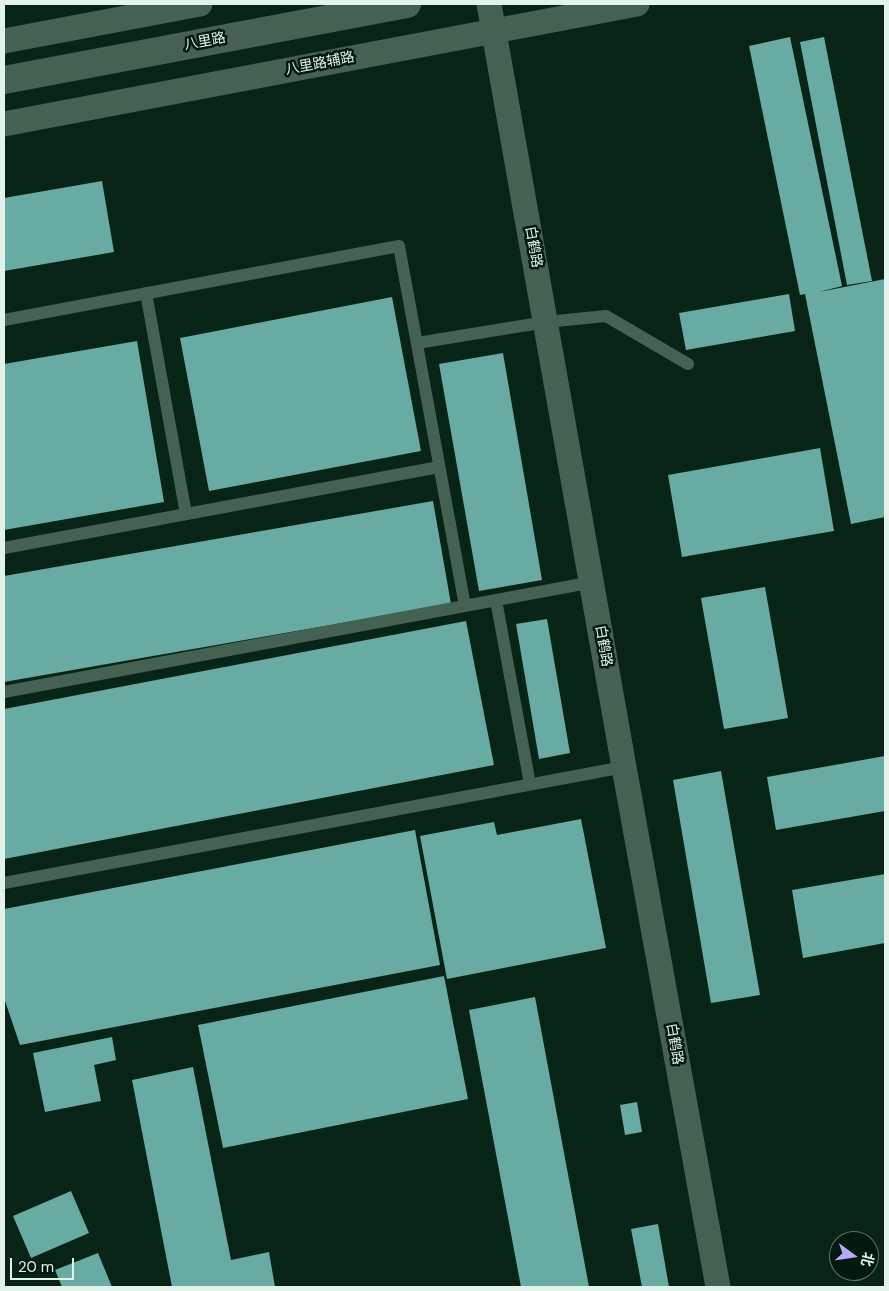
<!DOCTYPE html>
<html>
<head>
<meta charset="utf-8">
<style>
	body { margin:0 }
	#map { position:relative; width:889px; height:1291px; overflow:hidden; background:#082417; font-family:"DM Sans","Noto Sans SC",sans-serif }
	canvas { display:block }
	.frame { position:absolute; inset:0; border:5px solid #e3f3e9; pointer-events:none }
	.north { position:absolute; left:829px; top:1231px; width:50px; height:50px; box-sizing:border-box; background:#011a0e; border:1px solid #5b7166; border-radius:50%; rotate:104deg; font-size:14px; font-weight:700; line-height:20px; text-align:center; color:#e3f3e9 }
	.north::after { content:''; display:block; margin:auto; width:18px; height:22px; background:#b4acf9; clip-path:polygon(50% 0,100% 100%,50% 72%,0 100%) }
	.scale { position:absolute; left:10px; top:1258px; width:64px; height:22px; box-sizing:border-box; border:2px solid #e3f3e9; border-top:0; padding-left:6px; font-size:15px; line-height:18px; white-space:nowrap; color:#e3f3e9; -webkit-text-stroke:4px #011a0e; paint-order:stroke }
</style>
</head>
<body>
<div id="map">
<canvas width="889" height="1291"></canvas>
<div class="frame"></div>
<div class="north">北</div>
<div class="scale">20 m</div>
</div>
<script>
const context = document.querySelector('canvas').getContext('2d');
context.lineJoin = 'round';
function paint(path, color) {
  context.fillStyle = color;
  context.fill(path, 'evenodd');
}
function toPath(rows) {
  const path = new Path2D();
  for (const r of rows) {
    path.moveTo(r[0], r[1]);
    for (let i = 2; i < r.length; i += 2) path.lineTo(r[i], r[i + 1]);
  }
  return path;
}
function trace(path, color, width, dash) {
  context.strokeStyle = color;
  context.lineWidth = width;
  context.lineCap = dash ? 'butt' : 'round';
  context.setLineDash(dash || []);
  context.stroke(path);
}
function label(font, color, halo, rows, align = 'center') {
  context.font = font + ' "DM Sans","Noto Sans SC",sans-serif';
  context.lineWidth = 5;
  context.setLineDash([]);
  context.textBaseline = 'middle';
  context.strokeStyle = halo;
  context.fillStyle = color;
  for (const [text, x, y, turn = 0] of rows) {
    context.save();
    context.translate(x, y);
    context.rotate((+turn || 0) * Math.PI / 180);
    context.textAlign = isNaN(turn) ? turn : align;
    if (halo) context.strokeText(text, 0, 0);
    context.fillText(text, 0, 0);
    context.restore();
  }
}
paint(toPath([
	[790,37,842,286,819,292,885,279,885,517,851,524,805,294,800,295,749,46],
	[824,37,872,281,847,285,800,42],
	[102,181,114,252,4,271,4,198],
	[789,294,795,331,686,350,679,313],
	[392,297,421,451,209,491,180,338],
	[137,341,164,502,4,530,4,364],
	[503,353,542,580,479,591,439,364],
	[820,448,834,531,682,557,668,475],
	[433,501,451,604,4,682,4,576],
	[765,587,788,718,724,729,701,598],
	[547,619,570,753,539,759,516,624],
	[466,621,494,765,4,859,4,709],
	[885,756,885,811,776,830,767,777],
	[721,771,760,995,711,1003,673,780],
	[581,819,606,948,447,979,420,836,494,822,497,835],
	[415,830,440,965,20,1045,4,998,4,909],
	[885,874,885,943,803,958,792,890],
	[444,976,468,1099,223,1148,198,1025],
	[535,997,589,1287,521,1287,469,1010],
	[112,1037,116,1060,94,1065,101,1101,45,1112,33,1053],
	[193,1067,231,1260,269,1252,275,1287,172,1287,132,1080],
	[637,1102,642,1132,625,1135,620,1105],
	[71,1191,89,1233,31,1258,13,1216],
	[658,1224,669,1287,642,1287,631,1229],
	[98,1253,112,1287,62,1287,55,1270]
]), '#67aba2');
trace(toPath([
	[146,293,186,514],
	[4,320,399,246,465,606],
	[417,343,546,322,606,316,688,364],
	[4,548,439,467],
	[496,600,530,784],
	[4,692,593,582],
	[4,883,624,767]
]), '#446151', 12);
trace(toPath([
	[489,4,624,767,718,1287],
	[4,41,200,4],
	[4,124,637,4]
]), '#446151', 25);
trace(toPath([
	[4,80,407,4]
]), '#446151', 28);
label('14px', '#e3f3e9', '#011a0e', [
	["八里路",205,42,-11],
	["八里路辅路",320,64,-11],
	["白鹤路",533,247,80],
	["白鹤路",603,646,80],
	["白鹤路",674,1044,80]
]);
</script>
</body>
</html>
